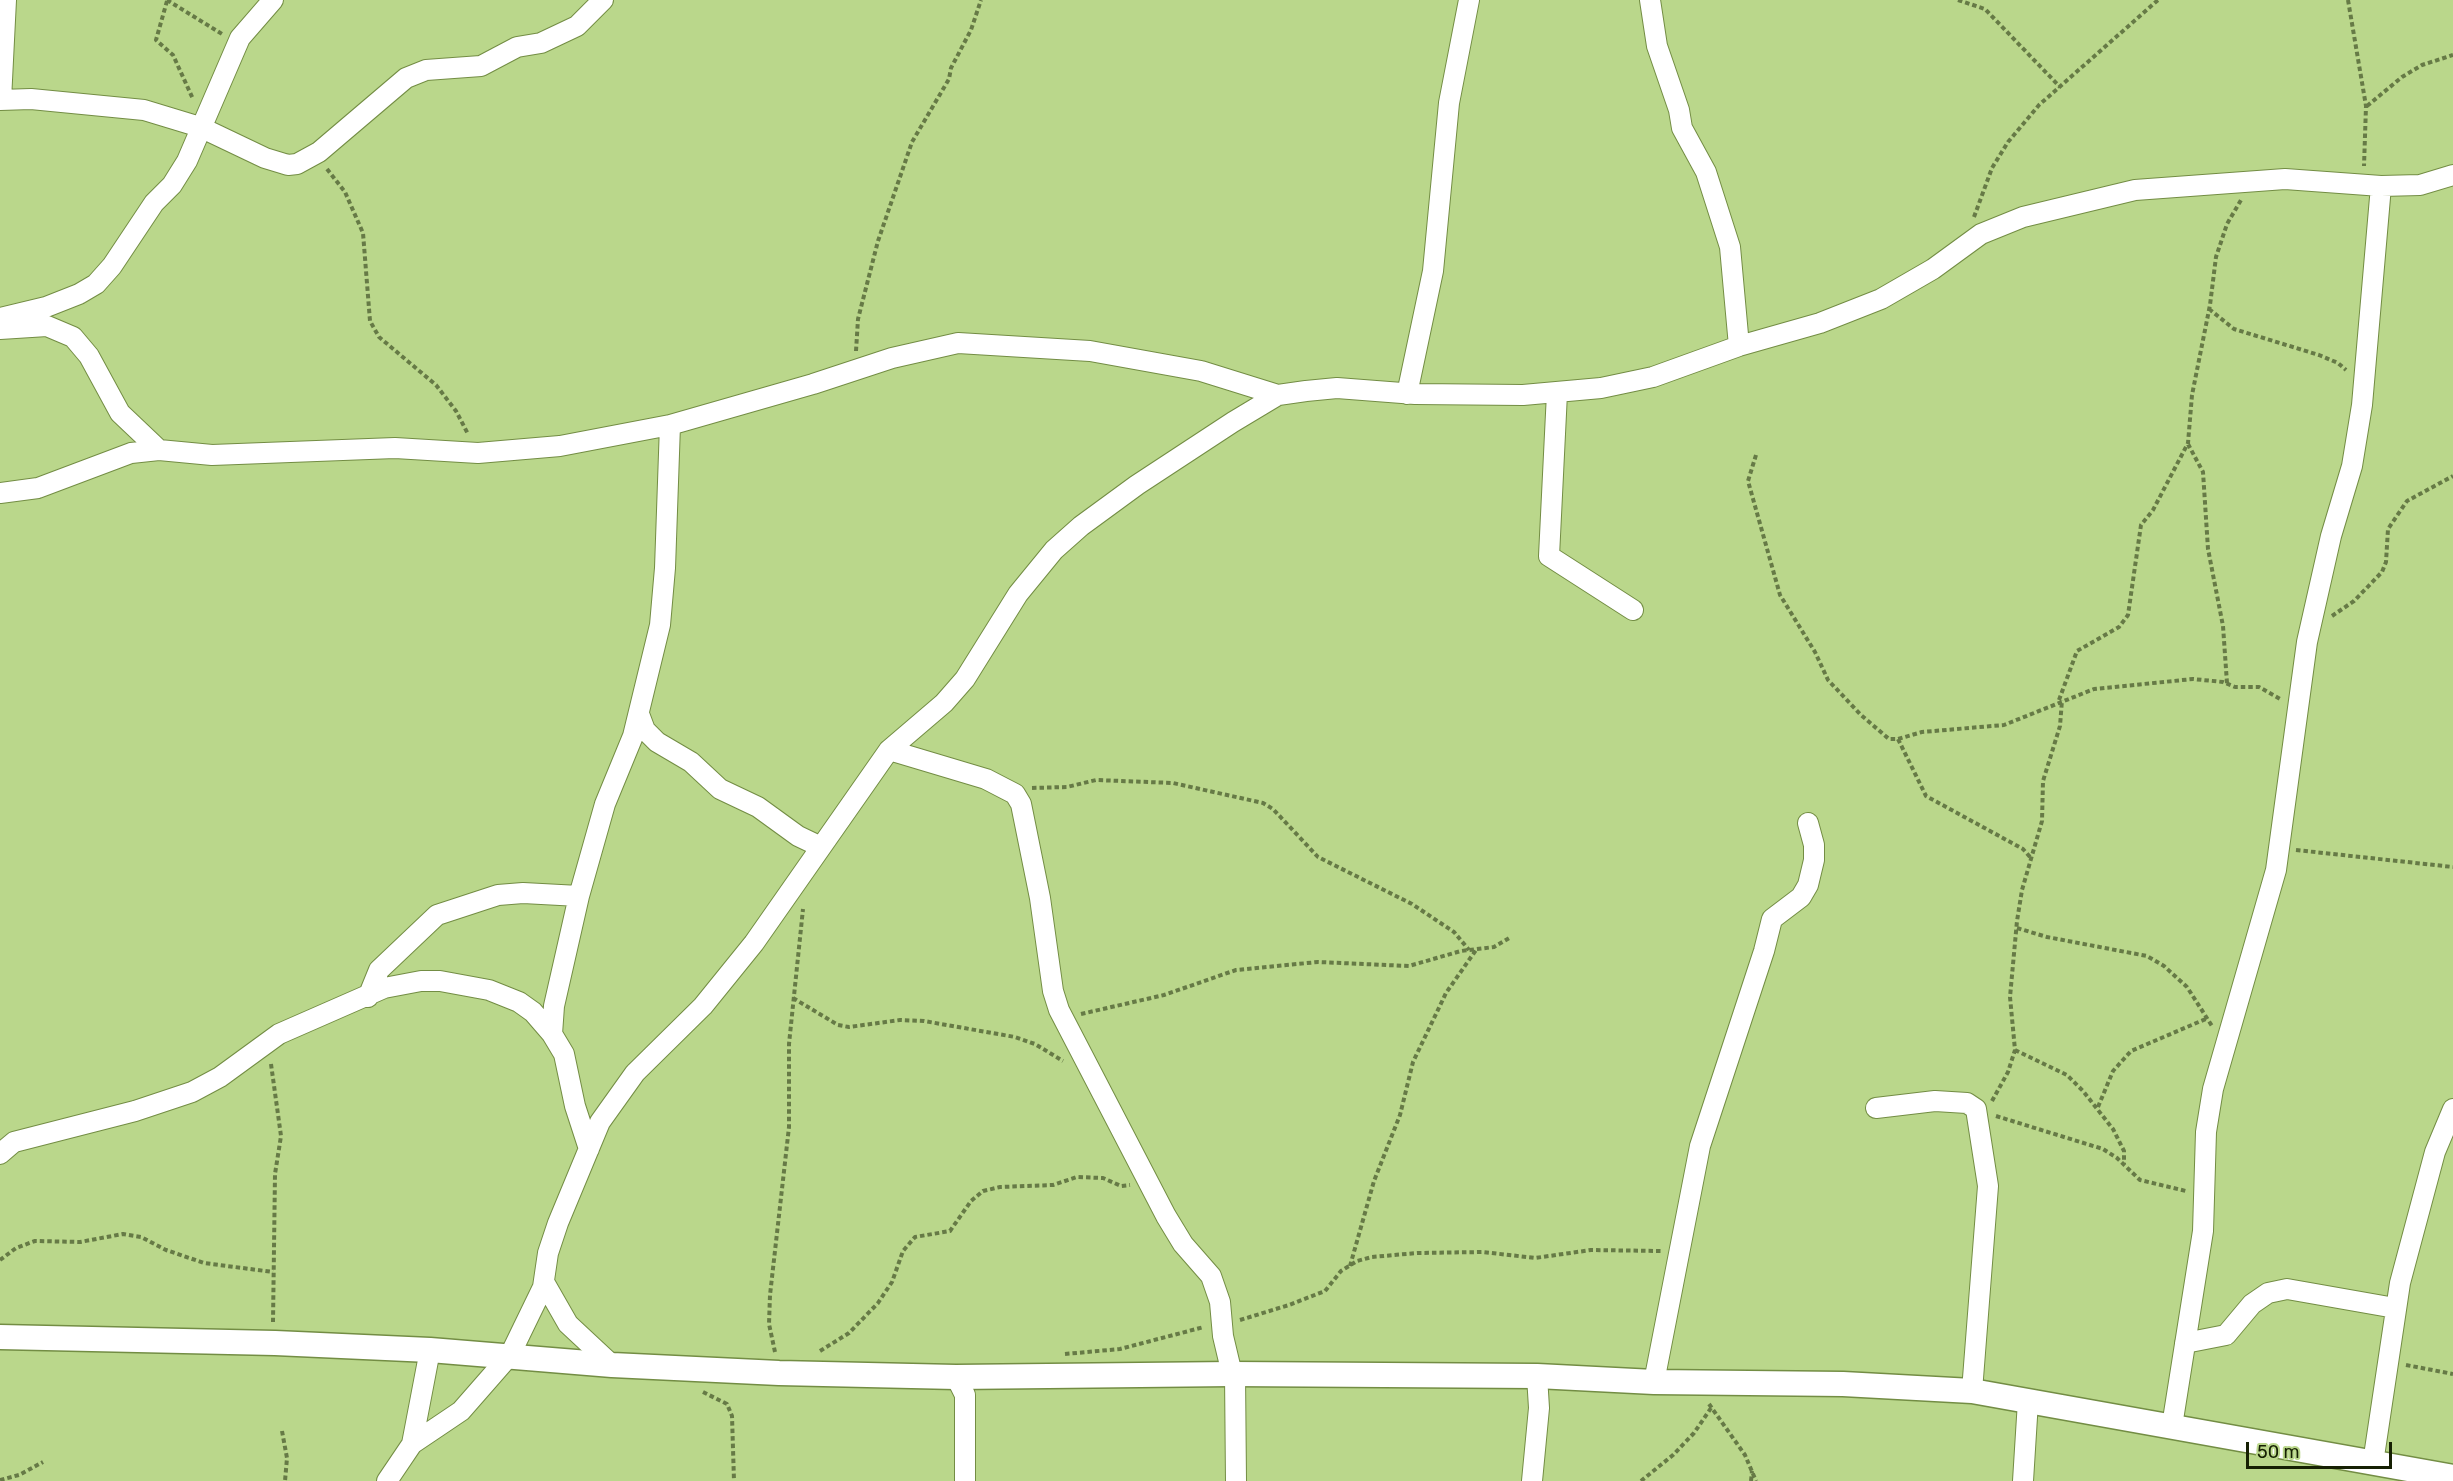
<!DOCTYPE html>
<html>
<head>
<meta charset="utf-8">
<style>
	body { margin:0 }
	#map { position:relative; width:2453px; height:1481px; overflow:hidden; background:#bad78b; font-family:Rubik,sans-serif }
	canvas { display:block }
	.scale { position:absolute; left:2246px; top:1442px; width:146px; height:27px; box-sizing:border-box; border:3px solid #162003; border-top:0; padding-left:8px; font-size:18px; line-height:21px; white-space:nowrap; color:#162003; -webkit-text-stroke:4px #bad78b; paint-order:stroke }
</style>
</head>
<body>
<div id="map">
<canvas width="2453" height="1481"></canvas>
<div class="scale">50 m</div>
</div>
<script>
const context = document.querySelector('canvas').getContext('2d');
context.lineJoin = 'round';
function toPath(rows) {
  const path = new Path2D();
  for (const r of rows) {
    path.moveTo(r[0], r[1]);
    for (let i = 2; i < r.length; i += 2) path.lineTo(r[i], r[i + 1]);
  }
  return path;
}
function trace(path, color, width, dash) {
  context.strokeStyle = color;
  context.lineWidth = width;
  context.lineCap = dash ? 'butt' : 'round';
  context.setLineDash(dash || []);
  context.stroke(path);
}
const minor = toPath([
	[1650,0,1657,46,1679,110,1682,128,1706,172,1730,247,1739,346],
	[0,100,31,99,144,110,200,127,265,158,288,165,297,164,319,152,406,78,426,70,481,66,517,47,541,43,577,26,603,0],
	[1,100,6,0],
	[0,318,46,307,79,294,96,284,112,266,154,203,172,185,187,161,240,38,273,0],
	[0,329,47,326,73,337,89,356,120,413,159,450],
	[1557,393,1549,556,1633,610],
	[1407,394,1433,271,1449,103,1469,0],
	[0,493,38,488,131,453,159,450,212,455,395,448,478,453,560,446,670,425,813,384,892,358,958,343,1090,351,1201,371,1278,395],
	[639,714,645,730,657,742,691,762,720,789,758,807,798,836,821,847],
	[889,750,986,779,1015,794,1021,804,1040,898,1053,991,1059,1010,1166,1216,1183,1244,1211,1276,1220,1302,1223,1336,1232,1374],
	[368,997,379,970,437,915,498,895,523,893,579,896],
	[552,1034,554,1006,579,896,605,804,633,736,660,625,665,568,670,425],
	[1876,1108,1935,1101,1967,1103,1976,1109,1988,1186,1972,1391],
	[0,1154,14,1142,135,1111,192,1092,220,1077,279,1034,384,988,421,981,440,981,489,990,519,1002,533,1012,552,1034,564,1054,575,1106,589,1149],
	[544,1282,568,1324,612,1365],
	[2185,1343,2226,1335,2252,1304,2268,1293,2287,1289,2395,1308],
	[1235,1374,1236,1481],
	[956,1377,965,1395,965,1481],
	[1654,1382,1700,1146,1764,951,1772,919,1801,897,1808,885,1814,860,1814,845,1808,823],
	[2172,1426,2203,1231,2206,1132,2213,1089,2276,870,2307,642,2331,536,2352,466,2362,405,2381,186],
	[412,1444,461,1411,510,1355,543,1287,548,1253,558,1223,600,1122,635,1073,703,1006,754,943,889,750,944,703,965,679,1018,594,1054,550,1081,526,1137,485,1233,422,1278,395,1306,391,1337,388,1415,394,1523,395,1601,388,1653,377,1739,346,1820,323,1881,299,1933,269,1981,234,2023,217,2135,190,2285,179,2381,186,2420,185,2453,175],
	[2373,1463,2400,1283,2435,1152,2453,1109],
	[387,1481,412,1444,430,1350],
	[1532,1481,1539,1408,1537,1376],
	[2023,1481,2028,1401]
]);
const tertiary = toPath([
	[0,1337,275,1343,430,1350,612,1365,779,1373,956,1377,1232,1374,1537,1376,1654,1382,1843,1384,1972,1391,2453,1477]
]);
trace(minor, '#738d44', 22);
trace(tertiary, '#738d44', 27);
trace(toPath([
	[167,0,222,34],
	[1958,0,1985,9,2060,87],
	[2348,0,2366,106,2364,166],
	[167,1,156,40,173,55,193,99],
	[2367,106,2402,77,2422,65,2453,55],
	[327,169,345,192,363,233,370,321,379,337,436,385,456,411,468,434],
	[1974,217,1992,168,2008,142,2039,105,2158,0],
	[2209,309,2234,329,2319,355,2338,363,2346,370],
	[856,351,858,319,878,241,912,142,949,79,951,68,971,30,981,0],
	[2188,444,2203,472,2208,549,2223,626,2227,683],
	[1756,455,1748,481,1780,595,1815,652,1828,680,1861,715,1889,739,1898,739,1922,732,2004,725,2094,689,2193,679,2223,682,2235,687,2259,687,2282,700],
	[2332,616,2354,601,2382,572,2386,562,2388,529,2407,501,2453,476],
	[2059,700,2077,651,2119,627,2128,615,2141,525,2153,510,2188,443,2192,395,2210,305,2216,257,2227,224,2241,200],
	[1898,739,1926,796,2023,849,2031,858],
	[1032,788,1067,787,1096,780,1173,783,1263,803,1273,809,1318,857,1412,904,1454,932,1469,950],
	[2296,850,2453,867],
	[2017,928,2047,937,2147,956,2164,966,2187,987,2212,1026],
	[793,998,838,1025,849,1027,900,1020,924,1021,1015,1037,1035,1044,1063,1061],
	[1081,1014,1164,995,1236,970,1318,962,1409,966,1461,951,1494,947,1511,937],
	[2015,1050,2067,1075,2083,1091,2113,1129,2124,1151,2124,1164],
	[271,1064,281,1136,275,1174,273,1322],
	[1992,1101,2008,1072,2015,1050,2010,997,2017,921,2022,890,2042,821,2043,781,2060,726,2062,700],
	[2098,1107,2113,1071,2131,1051,2208,1018],
	[1996,1116,2103,1149,2117,1158,2140,1180,2186,1191],
	[0,1260,16,1248,35,1241,80,1242,123,1234,141,1237,166,1250,204,1263,273,1272],
	[1350,1266,1374,1181,1400,1115,1413,1062,1446,993,1476,950],
	[1240,1320,1289,1305,1325,1291,1341,1271,1357,1261,1372,1257,1417,1253,1483,1252,1535,1258,1591,1250,1661,1251],
	[820,1351,849,1333,878,1303,892,1282,903,1251,915,1237,950,1231,971,1201,983,1191,1000,1187,1053,1185,1077,1177,1103,1178,1121,1186,1130,1185],
	[775,1352,769,1324,770,1295,789,1127,789,1044,803,909],
	[1065,1354,1120,1349,1204,1327],
	[2406,1365,2453,1374],
	[703,1392,727,1404,732,1416,734,1481],
	[1709,1404,1745,1455,1756,1481],
	[282,1431,287,1458,285,1481],
	[0,1480,19,1475,43,1462],
	[1641,1481,1673,1455,1694,1433,1711,1408],
	[1751,1481,1752,1471]
]), '#667a46', 4, [4.5, 3]);
trace(minor, '#fff', 20);
trace(tertiary, '#fff', 24);
</script>
</body>
</html>
